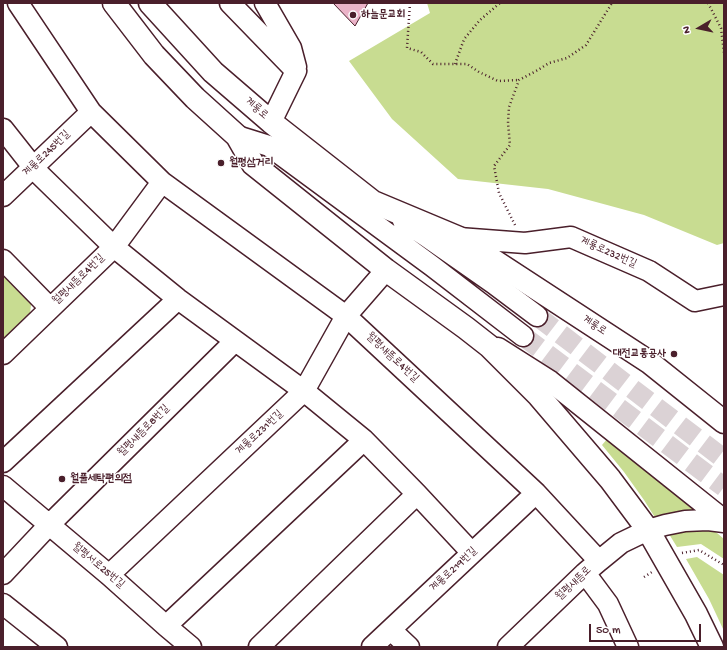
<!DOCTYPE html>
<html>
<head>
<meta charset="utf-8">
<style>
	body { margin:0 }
	#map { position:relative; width:727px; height:650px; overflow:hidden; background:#fff; font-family:"Gochi Hand",sans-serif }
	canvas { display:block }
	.frame { position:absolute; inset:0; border:4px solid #4a1f2b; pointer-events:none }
	.north { position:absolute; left:679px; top:8px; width:40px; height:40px; -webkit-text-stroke:3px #fff; paint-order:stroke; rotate:261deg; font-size:11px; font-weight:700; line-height:16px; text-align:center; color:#4a1f2b }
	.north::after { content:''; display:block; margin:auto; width:14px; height:18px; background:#4a1f2b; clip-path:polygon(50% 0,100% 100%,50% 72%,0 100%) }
	.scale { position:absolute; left:589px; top:624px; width:112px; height:18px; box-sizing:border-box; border:2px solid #4a1f2b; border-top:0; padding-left:5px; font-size:12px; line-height:14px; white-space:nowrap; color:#4a1f2b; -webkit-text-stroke:3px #fff; paint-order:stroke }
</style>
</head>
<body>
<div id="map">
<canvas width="727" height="650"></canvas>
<div class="frame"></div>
<div class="north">N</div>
<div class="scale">50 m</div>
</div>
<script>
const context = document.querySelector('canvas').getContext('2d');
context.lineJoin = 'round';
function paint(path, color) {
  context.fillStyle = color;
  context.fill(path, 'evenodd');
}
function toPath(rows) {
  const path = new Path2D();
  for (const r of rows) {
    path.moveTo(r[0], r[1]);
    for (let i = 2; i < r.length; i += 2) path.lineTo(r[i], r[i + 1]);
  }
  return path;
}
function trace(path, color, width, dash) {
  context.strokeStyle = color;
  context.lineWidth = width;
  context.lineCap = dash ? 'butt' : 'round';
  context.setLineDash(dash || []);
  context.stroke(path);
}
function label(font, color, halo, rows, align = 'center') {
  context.font = font + ' "Gochi Hand","Poor Story",sans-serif';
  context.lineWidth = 3;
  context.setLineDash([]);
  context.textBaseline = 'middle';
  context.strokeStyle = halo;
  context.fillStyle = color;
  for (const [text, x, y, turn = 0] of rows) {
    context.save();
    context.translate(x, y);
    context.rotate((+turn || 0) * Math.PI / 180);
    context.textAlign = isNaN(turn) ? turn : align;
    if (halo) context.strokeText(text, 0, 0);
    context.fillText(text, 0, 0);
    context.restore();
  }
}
paint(toPath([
	[427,3,724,3,724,243,717,245,644,215,548,189,458,179,392,119,349,61,430,13],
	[3,267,32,296,30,314,3,341],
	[608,438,697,507,698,515,656,519,644,500,624,472,602,445],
	[708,528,717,533,724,539,724,559,701,544,677,547,669,534,671,529],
	[697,557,724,575,724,631,709,599,686,559]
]), '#c8dc91');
const building = toPath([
	[333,3,368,3,355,26,333,3]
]);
paint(building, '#ebb3c8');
trace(building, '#4a1f2b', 1);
trace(toPath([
	[537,316,724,459],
	[523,336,724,487]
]), '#dbd2d5', 20, [20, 10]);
const minor = toPath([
	[18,3,91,112,162,182,346,316,536,493,599,561],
	[230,3,296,71,271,122],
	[265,3,291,48,296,67],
	[3,129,37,172,114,247,178,299,304,391,364,440,417,494,472,553],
	[237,136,269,146,432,266,523,336],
	[3,196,91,112],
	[403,221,427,237,493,283,537,316],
	[459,238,525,243,571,237,649,271,695,301,724,295],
	[3,260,50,308],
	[498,348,550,381,724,520],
	[3,354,114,247,162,182],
	[3,462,178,299],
	[3,486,109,575,166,626,191,647],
	[585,573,608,604,628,647],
	[3,574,49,525,235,341],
	[109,575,304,391,346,316,386,270],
	[3,604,57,647],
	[166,626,364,440],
	[391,630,409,647],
	[259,647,417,494],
	[372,647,536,493],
	[508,647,585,573,599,561,621,543,648,530,665,525,685,521,708,520,724,522]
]);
const major = toPath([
	[114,3,154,55,195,98,237,136,253,164,386,270,466,328,489,346,539,396,610,479,648,530,696,614,712,647],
	[150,3,213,72,271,122,373,202,459,238,649,362,724,422]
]);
trace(minor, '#4a1f2b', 23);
trace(major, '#4a1f2b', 25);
trace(toPath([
	[410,3,407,48,421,52,433,64,467,64,479,72,498,81,519,80],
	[708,3,721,28,724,53],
	[455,64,463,42,465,38,480,20,500,3],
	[515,225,499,193,494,166,510,145,508,123,509,107,519,80,538,70,549,63,567,58,586,45,612,3],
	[682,553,699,550,724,565],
	[644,577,652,572]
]), '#4a1f2b', 2.5, [1, 3]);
trace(minor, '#fff', 20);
trace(major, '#fff', 22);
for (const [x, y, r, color] of [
	[353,15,4,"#4a1f2b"],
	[221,163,4,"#4a1f2b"],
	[674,354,4,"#4a1f2b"],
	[62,479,4,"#4a1f2b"]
]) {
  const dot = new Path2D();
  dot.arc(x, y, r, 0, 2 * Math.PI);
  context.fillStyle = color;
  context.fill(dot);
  trace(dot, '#fff', 1.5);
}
label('bold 11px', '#4a1f2b', '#fff', [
	["하늘문교회",361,15],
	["월평삼거리",229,163],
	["대전교통공사",666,354,"right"],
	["월풀세탁편의점",70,479]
], 'left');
label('11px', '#4a1f2b', '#fff', [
	["계룡로",256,109,41],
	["계룡로245번길",47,154,-44],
	["계룡로232번길",608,253,24],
	["월평새뜸로4번길",79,280,-44],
	["계룡로",594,326,33],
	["월평새뜸로4번길",392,358,43],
	["월평새뜸로8번길",144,431,-45],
	["계룡로231번길",260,433,-43],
	["월평서로25번길",98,566,40],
	["계룡로219번길",454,570,-43],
	["월평새뜸로",574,584,-43]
]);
</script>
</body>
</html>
